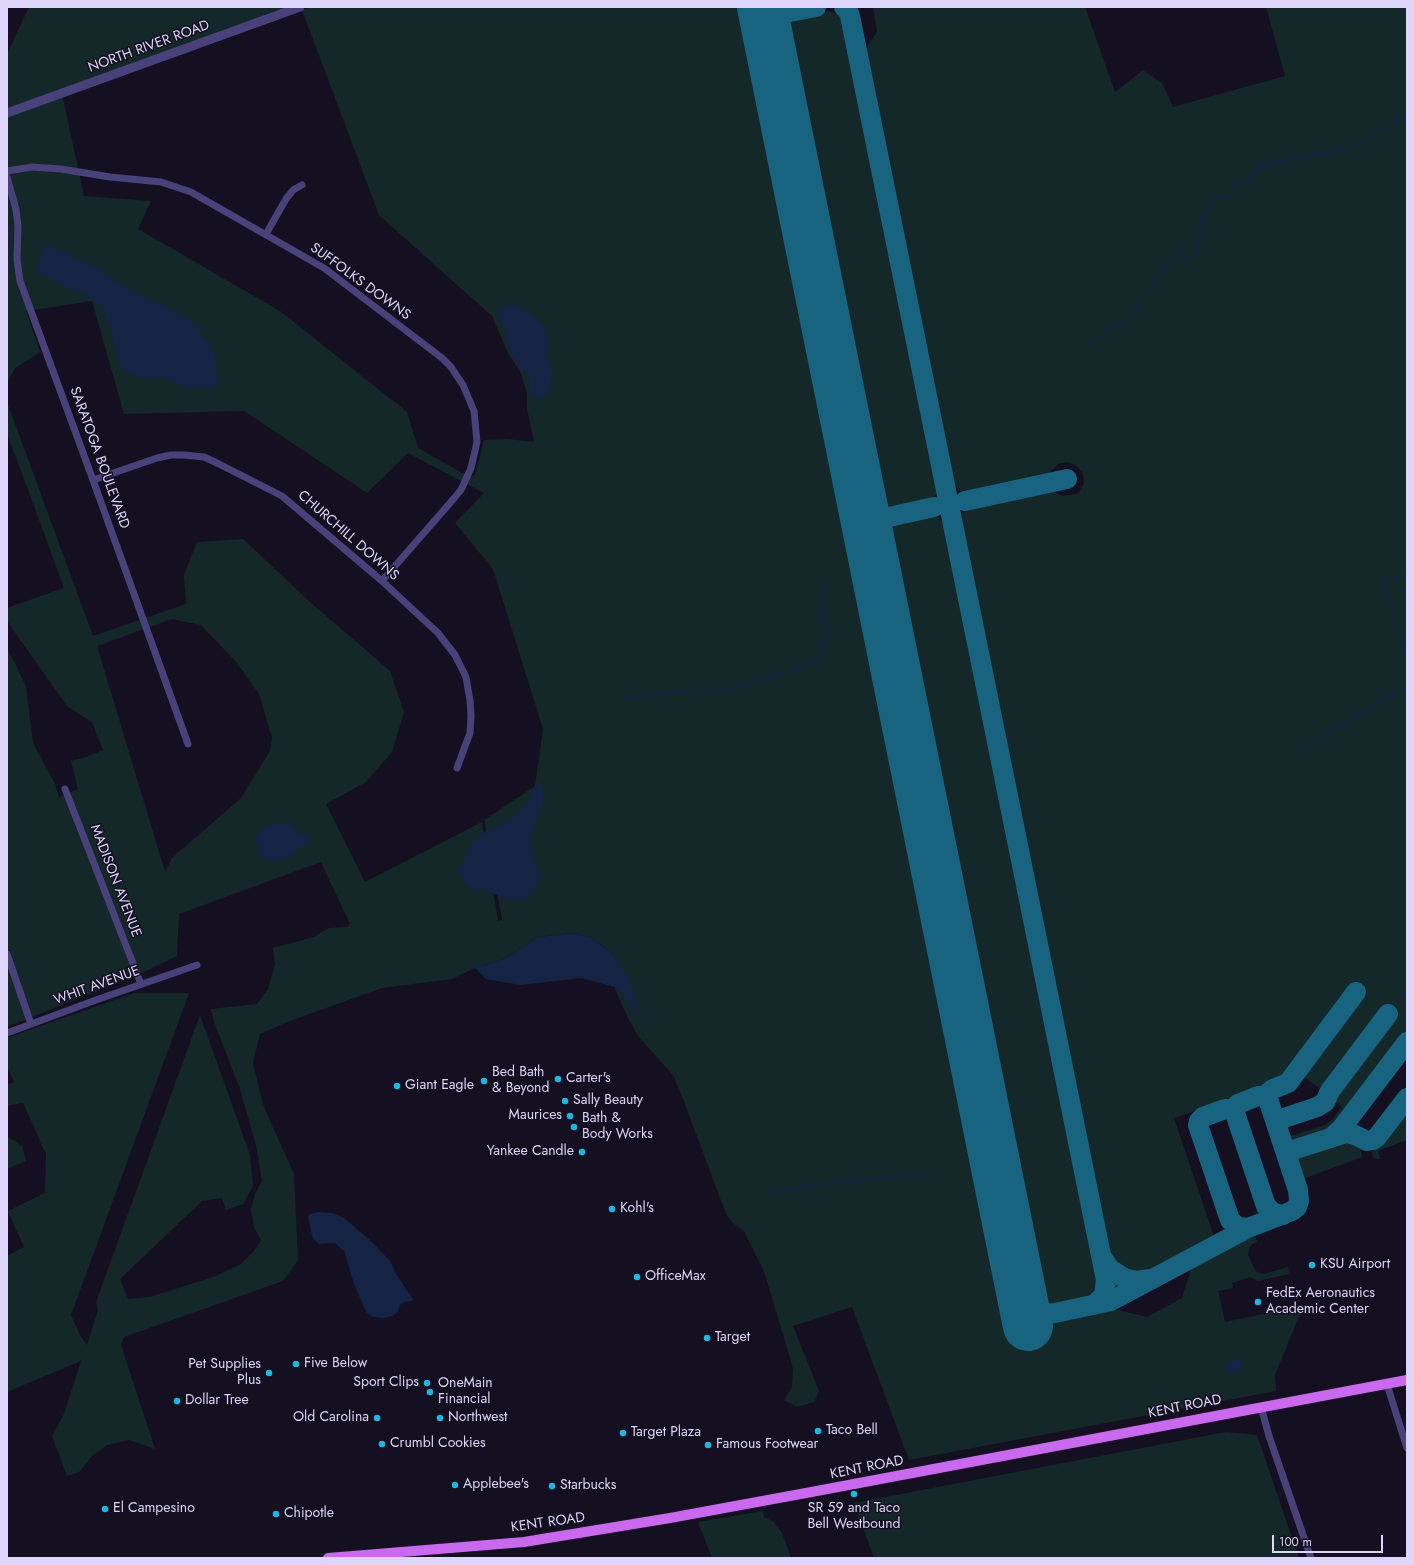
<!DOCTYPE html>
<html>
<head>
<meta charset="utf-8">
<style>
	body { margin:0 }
	#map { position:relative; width:1414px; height:1565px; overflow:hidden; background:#151021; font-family:Jost,sans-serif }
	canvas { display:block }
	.frame { position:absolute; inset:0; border:8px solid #ddd5fa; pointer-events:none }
	.scale { position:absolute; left:1272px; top:1535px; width:111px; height:18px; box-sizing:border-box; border:2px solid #ddd5fa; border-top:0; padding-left:5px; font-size:12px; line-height:14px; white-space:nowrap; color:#ddd5fa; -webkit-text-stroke:3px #151021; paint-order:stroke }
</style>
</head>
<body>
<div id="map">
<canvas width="1414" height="1565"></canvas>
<div class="frame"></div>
<div class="scale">100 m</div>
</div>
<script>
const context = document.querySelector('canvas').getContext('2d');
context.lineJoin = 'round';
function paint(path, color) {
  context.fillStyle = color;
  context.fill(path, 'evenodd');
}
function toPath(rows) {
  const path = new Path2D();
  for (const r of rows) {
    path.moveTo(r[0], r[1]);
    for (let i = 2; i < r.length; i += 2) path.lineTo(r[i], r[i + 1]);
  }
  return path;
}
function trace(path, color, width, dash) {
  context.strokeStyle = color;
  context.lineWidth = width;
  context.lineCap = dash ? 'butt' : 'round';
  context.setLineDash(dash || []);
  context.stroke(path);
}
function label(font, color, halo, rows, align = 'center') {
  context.font = font + ' Jost,sans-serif';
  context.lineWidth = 3;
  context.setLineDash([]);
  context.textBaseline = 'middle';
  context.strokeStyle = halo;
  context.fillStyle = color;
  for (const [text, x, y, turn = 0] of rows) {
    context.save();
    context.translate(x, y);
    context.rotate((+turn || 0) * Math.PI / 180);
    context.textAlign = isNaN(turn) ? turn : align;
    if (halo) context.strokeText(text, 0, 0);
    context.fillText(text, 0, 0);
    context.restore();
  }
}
paint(toPath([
	[29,7,287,7,61,89,84,196,151,201,138,229,280,311,407,412,418,448,462,473,475,476,484,440,508,439,534,442,527,409,527,394,521,373,508,353,492,316,379,215,302,10,311,7,751,7,1018,1328,1114,1309,1147,1317,1182,1298,1192,1266,1254,1233,1257,1242,1252,1244,1249,1248,1248,1254,1254,1268,1257,1272,1264,1274,1288,1267,1289,1274,1258,1281,1250,1277,1232,1283,1233,1288,1218,1291,1225,1322,1273,1312,1274,1315,1296,1310,1296,1308,1302,1307,1302,1309,1275,1375,1276,1391,909,1460,852,1307,793,1326,819,1391,814,1402,797,1407,784,1400,792,1387,793,1368,764,1271,744,1231,733,1223,726,1214,683,1099,673,1075,638,1036,628,1018,615,989,614,955,590,937,572,933,538,937,504,959,475,968,452,979,382,988,287,1022,260,1034,253,1063,263,1105,294,1174,298,1260,283,1281,124,1337,121,1344,124,1354,155,1449,129,1440,107,1445,93,1455,79,1472,67,1476,52,1436,64,1414,81,1361,7,1392,7,1256,24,1247,8,1211,45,1193,46,1154,23,1103,10,1105,7,1107,7,1085,14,1082,7,1066,7,1038,134,993,189,993,71,1315,81,1337,87,1345,98,1311,96,1302,200,1015,250,1155,253,1186,243,1204,226,1210,222,1198,202,1201,120,1279,128,1299,150,1297,216,1276,241,1264,254,1251,261,1240,254,1227,251,1210,255,1194,262,1181,256,1145,240,1089,214,1022,211,1009,257,1004,268,989,275,964,273,948,314,937,329,928,348,927,350,924,321,862,179,914,177,956,144,972,7,1027,7,649,14,661,26,687,33,743,55,784,59,797,78,789,71,761,86,757,103,750,92,722,67,706,7,621,7,608,64,588,33,503,7,434,7,402,93,636,186,604,184,575,197,542,243,539,310,602,390,671,404,712,392,752,366,782,326,804,365,882,482,822,498,921,502,920,484,820,535,786,543,729,493,569,455,523,484,493,408,453,367,493,244,411,124,414,92,301,26,311,40,352,15,368,7,383,7,54],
	[172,619,201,625,237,663,259,694,272,738,270,751,241,798,172,858,165,872,97,646],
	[873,7,1085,7,1115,92,1143,70,1162,83,1173,107,1285,76,1266,7,1407,7,1407,1035,1336,1127,1327,1132,1293,1142,1290,1142,1288,1137,1325,1125,1332,1120,1342,1107,1329,1097,1391,1015,1386,1012,1324,1092,1299,1073,1360,992,1355,988,1287,1076,1211,1107,1211,1106,1174,1118,1214,1237,1160,1267,1145,1273,1132,1273,1121,1268,1114,1263,1111,1258,1106,1245,960,529,960,523,963,512,967,509,974,506,1048,490,1063,496,1076,494,1080,491,1084,483,1083,474,1078,467,1071,463,1067,462,1058,464,1046,476,1042,477,974,492,961,492,953,484,864,51,877,32],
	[830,11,839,15,845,23,937,482,937,493,930,500,926,502,891,510,881,508,874,501,871,495,777,26,780,21,784,20],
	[929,515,938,517,947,526,1099,1279,1098,1290,1092,1298,1052,1307,1042,1306,1035,1299,1033,1293,880,538,881,533,890,524],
	[1407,1105,1407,1140,1378,1151,1380,1159,1376,1159,1373,1157,1372,1153],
	[7,1137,15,1141,23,1148,26,1161,9,1168,7,1168],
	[1348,1140,1355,1142,1360,1148,1362,1157,1303,1179,1296,1158,1298,1155,1339,1141],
	[1226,1432,1257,1435,1299,1558,874,1558,854,1503],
	[763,1511,764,1517,774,1522,782,1533,791,1558,712,1558,698,1522]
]), '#14282a');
paint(toPath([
	[48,247,55,248,96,267,124,287,170,309,185,318,193,323,196,328,199,325,202,328,199,333,200,336,211,346,214,352,219,381,217,386,209,389,188,388,168,379,148,378,131,374,121,368,111,334,112,332,101,306,81,291,60,285,37,271,36,267,41,257,41,253,43,249],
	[508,305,517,306,527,310,544,326,548,337,547,360,552,368,552,373,548,393,546,395,540,398,535,397,531,395,528,374,521,369,510,354,511,351,507,342,507,332,498,318,501,308],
	[537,783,542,785,543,805,537,817,530,838,533,856,541,876,535,889,526,900,515,901,506,899,498,895,482,890,473,889,466,886,463,877,459,874,459,869,474,840,488,829,502,825,516,815,526,804],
	[277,823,286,823,290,825,295,831,296,834,306,835,311,839,308,844,299,848,293,854,288,858,273,862,265,860,261,856,256,843,256,838,261,830,266,826],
	[572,933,590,937,614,955,630,981,642,1020,618,988,581,978,521,985,486,979,475,968,504,959,538,937],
	[318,1212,333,1213,344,1218,371,1241,390,1261,396,1274,413,1299,412,1301,404,1302,400,1305,398,1312,392,1316,383,1318,373,1317,366,1312,354,1284,344,1251,335,1243,319,1244,313,1239,308,1218,309,1214],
	[1240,1359,1242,1363,1240,1372,1237,1373,1226,1371,1224,1367,1228,1366,1229,1362,1232,1360]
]), '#152345');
trace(toPath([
	[1086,345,1111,328,1124,324,1173,257,1174,251,1182,251,1183,256,1188,259,1192,257,1197,251,1198,241,1202,231,1199,224,1205,213,1209,211,1212,200,1219,197,1225,199,1232,195,1235,183,1237,181,1243,182,1247,180,1252,174,1255,173,1258,170,1257,168,1260,165,1269,166,1274,162,1288,160,1291,158,1300,156,1303,159,1308,160,1318,153,1325,156,1335,148,1339,147,1343,150,1348,149,1385,127,1388,129,1394,125,1394,122,1407,114],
	[1407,574,1399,577,1382,580,1407,655],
	[622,700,661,693,733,689,796,669,816,661,824,656,826,640,821,593,827,582],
	[1300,749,1407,687],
	[768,1193,804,1186,922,1174]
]), '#152345', 2);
trace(toPath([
	[844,7,848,11,850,16,1106,1280,1104,1295,1094,1305],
	[766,31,766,26,768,21,779,14,816,7],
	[859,489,863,501,868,509,877,515,889,517],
	[965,501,1067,479],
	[871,547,873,532,884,520,889,517,934,507],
	[1268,1100,1265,1096,1258,1096,1238,1104,1235,1107,1235,1113,1266,1206,1274,1213,1283,1215],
	[1235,1113,1232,1110,1225,1109,1203,1117,1199,1121,1198,1125,1230,1220,1238,1227,1248,1228],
	[1277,1127,1279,1121,1281,1119,1317,1107,1325,1102,1330,1091,1388,1014],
	[1332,1137,1341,1129,1407,1042],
	[1284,1146,1289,1150,1293,1150,1346,1133,1355,1135,1367,1141,1373,1140,1377,1137,1407,1098],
	[1101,1256,1110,1269,1124,1278,1136,1281,1151,1279],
	[1020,1286,1025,1297,1033,1307,1045,1314,1055,1313,1111,1301,1248,1228,1292,1211,1297,1207,1299,1201,1298,1190,1267,1096,1269,1092,1273,1089,1288,1083,1356,992]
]), '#186480', 20);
trace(toPath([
	[762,7,1028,1326]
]), '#186480', 50);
trace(toPath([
	[7,171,32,167,61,169,110,177,161,182,191,192,324,268,442,358,451,367,463,385,474,411,477,442,471,468,461,490,450,503,382,581],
	[7,177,16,209,18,226,17,259,20,281,93,480,188,744],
	[266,234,286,199,293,190,302,185],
	[93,480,157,458,171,455,184,455,204,457,217,463,282,496,382,581,438,633,455,655,466,677,470,701,471,716,470,733,457,768],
	[65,789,141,984],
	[7,954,31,1024],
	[7,1033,96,1000,197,965],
	[1387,1383,1390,1394,1407,1448],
	[1261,1407,1269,1436,1311,1558]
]), '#48417a', 7);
trace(toPath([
	[7,113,300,7]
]), '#48417a', 9);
trace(toPath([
	[328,1558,524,1542,670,1518,806,1493,1407,1380]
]), '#c969ed', 10);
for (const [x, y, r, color] of [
	[558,1079,4,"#1bb9e0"],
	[484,1081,4,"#1bb9e0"],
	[397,1086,4,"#1bb9e0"],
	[565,1101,4,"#1bb9e0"],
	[570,1116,4,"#1bb9e0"],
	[574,1127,4,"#1bb9e0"],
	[582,1152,4,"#1bb9e0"],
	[612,1209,4,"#1bb9e0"],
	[1312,1265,4,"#1bb9e0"],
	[637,1277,4,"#1bb9e0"],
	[1258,1302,4,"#1bb9e0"],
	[707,1338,4,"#1bb9e0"],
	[296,1364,4,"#1bb9e0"],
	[269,1373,4,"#1bb9e0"],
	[427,1383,4,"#1bb9e0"],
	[430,1392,4,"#1bb9e0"],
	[177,1401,4,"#1bb9e0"],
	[377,1418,4,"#1bb9e0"],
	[440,1418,4,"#1bb9e0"],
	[818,1431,4,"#1bb9e0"],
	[623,1433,4,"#1bb9e0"],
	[382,1444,4,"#1bb9e0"],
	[708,1445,4,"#1bb9e0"],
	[455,1485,4,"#1bb9e0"],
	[552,1486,4,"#1bb9e0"],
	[854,1494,4,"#1bb9e0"],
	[105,1509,4,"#1bb9e0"],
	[276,1514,4,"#1bb9e0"]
]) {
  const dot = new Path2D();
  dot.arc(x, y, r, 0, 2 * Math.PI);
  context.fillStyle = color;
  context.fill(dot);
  trace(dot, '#151021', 1.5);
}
label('14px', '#ddd5fa', '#151021', [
	["NORTH RIVER ROAD",149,47,-20],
	["SUFFOLKS DOWNS",360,282,36],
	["SARATOGA BOULEVARD",99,458,70],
	["CHURCHILL DOWNS",348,536,41],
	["MADISON AVENUE",115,881,69],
	["WHIT AVENUE",97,986,-20],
	["KENT ROAD",1185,1407,-11],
	["KENT ROAD",867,1468,-11],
	["KENT ROAD",548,1523,-8]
]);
label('14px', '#ddd5fa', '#151021', [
	["Bed Bath",492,1073],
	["& Beyond",492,1089],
	["Carter's",566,1079],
	["Giant Eagle",405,1086],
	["Sally Beauty",573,1101],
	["Maurices",562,1116,"right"],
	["Bath &",582,1119],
	["Body Works",582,1135],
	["Yankee Candle",574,1152,"right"],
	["Kohl's",620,1209],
	["KSU Airport",1320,1265],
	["OfficeMax",645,1277],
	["FedEx Aeronautics",1266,1294],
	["Academic Center",1266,1310],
	["Target",715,1338],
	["Five Below",304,1364],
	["Pet Supplies",261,1365,"right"],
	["Plus",261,1381,"right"],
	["Sport Clips",419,1383,"right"],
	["OneMain",438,1384],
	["Financial",438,1400],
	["Dollar Tree",185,1401],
	["Old Carolina",369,1418,"right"],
	["Northwest",448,1418],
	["Taco Bell",826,1431],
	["Target Plaza",631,1433],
	["Crumbl Cookies",390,1444],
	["Famous Footwear",716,1445],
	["Applebee's",463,1485],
	["Starbucks",560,1486],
	["El Campesino",113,1509],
	["SR 59 and Taco",854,1509,"center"],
	["Bell Westbound",854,1525,"center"],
	["Chipotle",284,1514]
], 'left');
</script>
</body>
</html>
